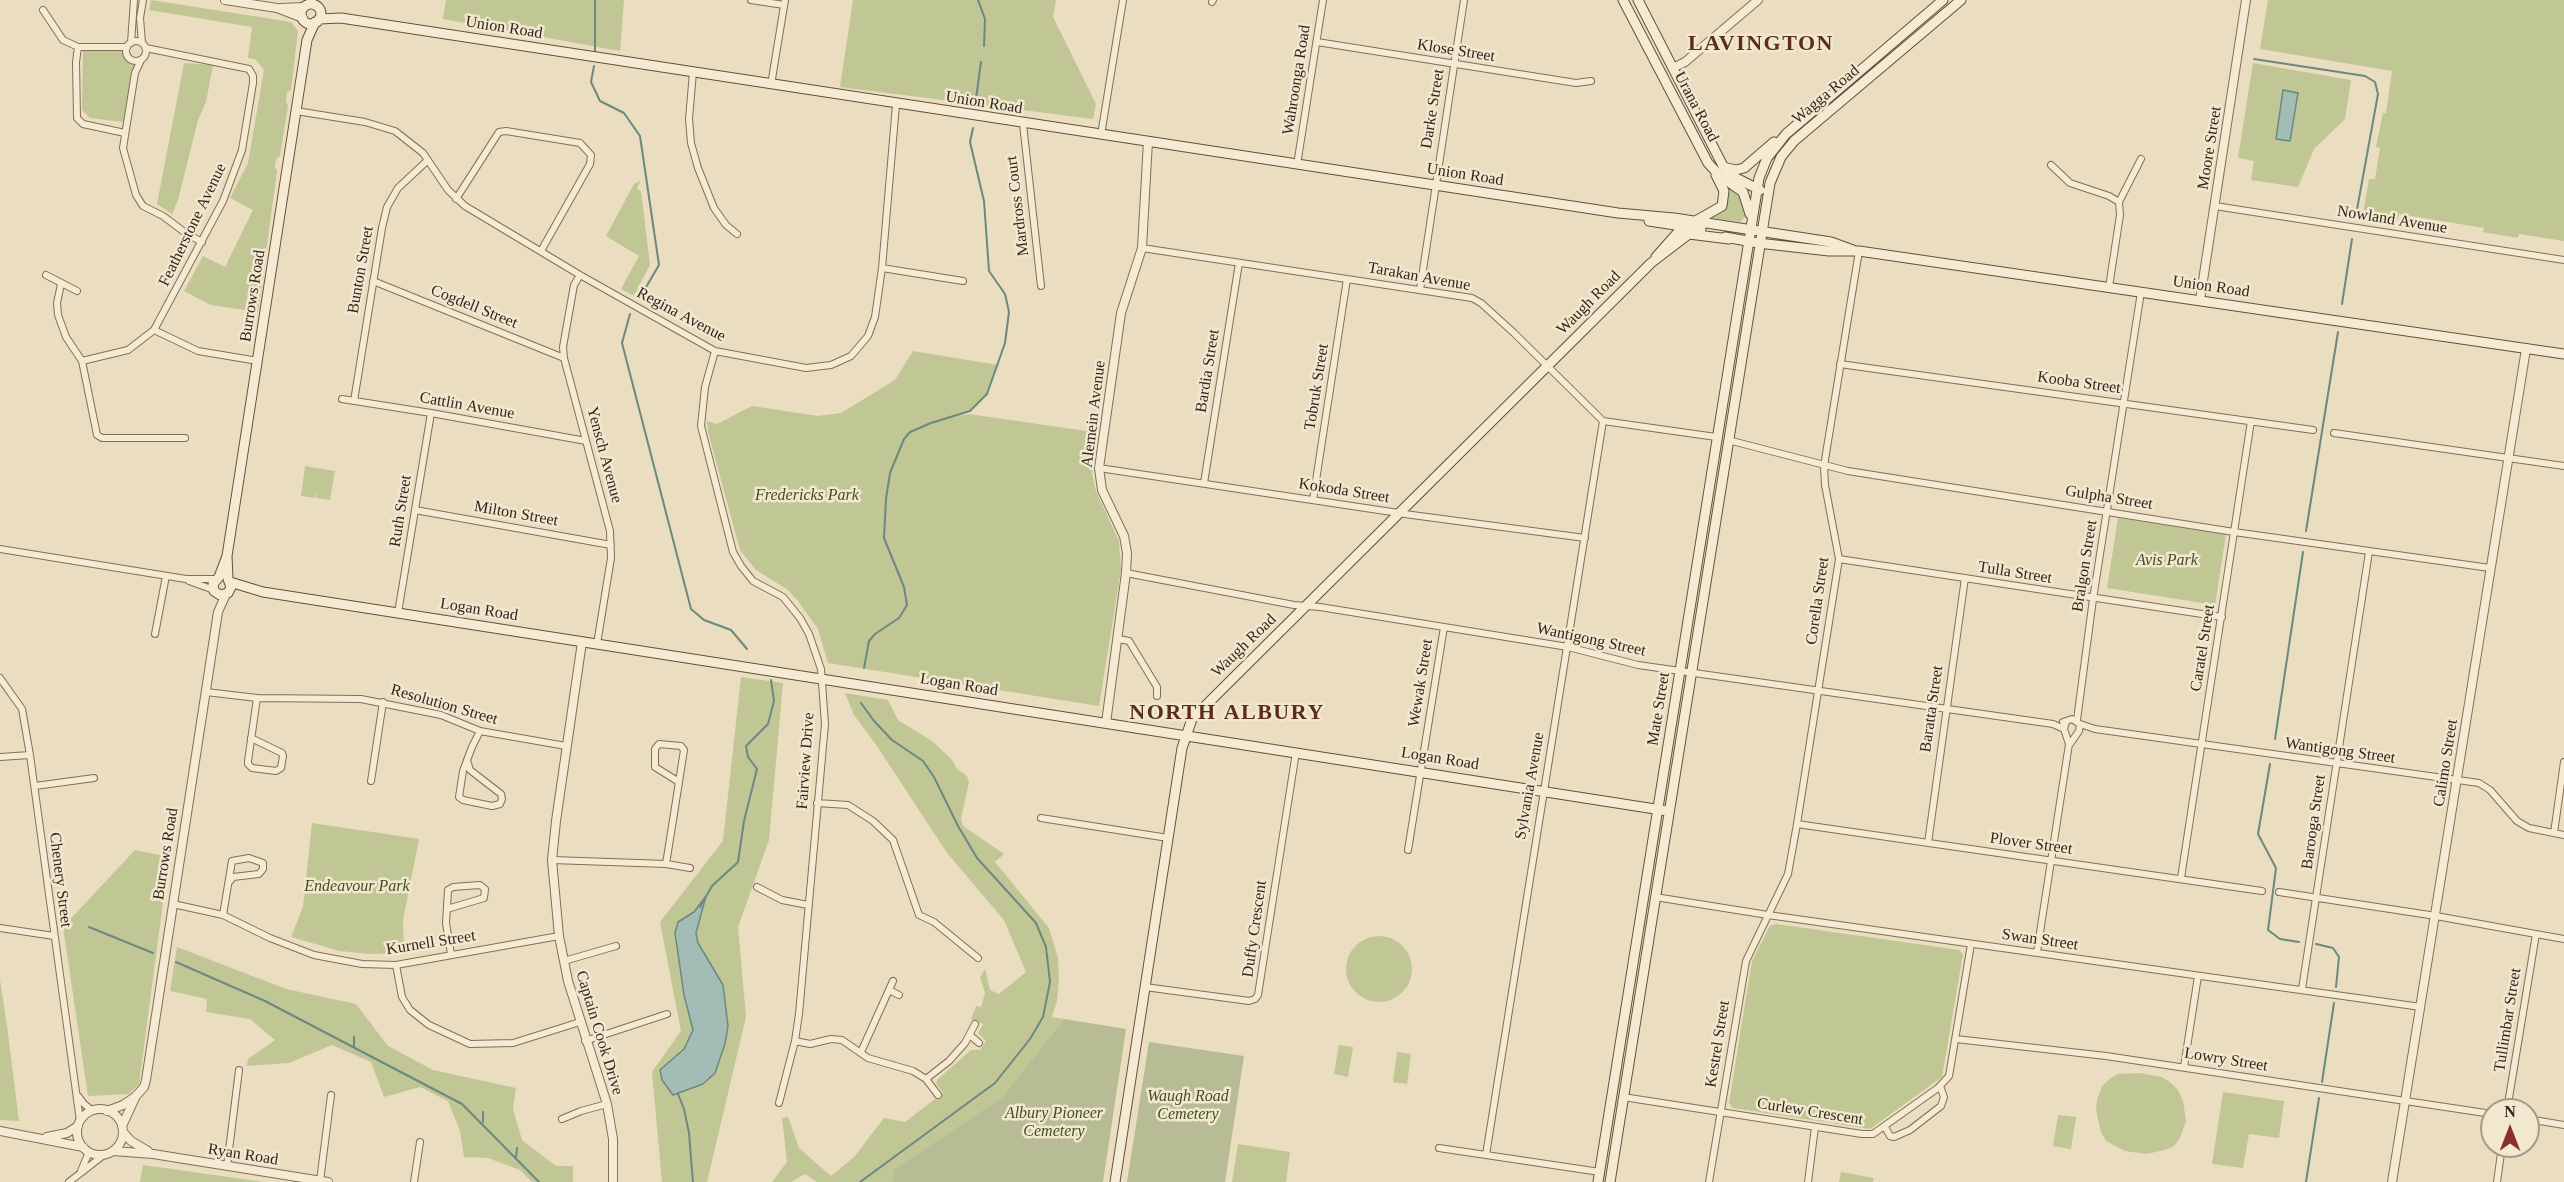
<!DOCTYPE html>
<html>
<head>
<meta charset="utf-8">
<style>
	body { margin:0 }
	#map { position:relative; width:2564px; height:1182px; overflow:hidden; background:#eaddc0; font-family:Georgia,serif }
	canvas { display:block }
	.north { position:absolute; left:2480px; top:1098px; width:60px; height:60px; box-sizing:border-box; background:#f2e8cf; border:2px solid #a59b88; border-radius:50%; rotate:0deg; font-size:16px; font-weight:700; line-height:24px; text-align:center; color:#32271d }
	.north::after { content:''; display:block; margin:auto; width:21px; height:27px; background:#8b2e2f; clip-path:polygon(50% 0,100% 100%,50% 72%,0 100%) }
</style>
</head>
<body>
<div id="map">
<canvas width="2564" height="1182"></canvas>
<div class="north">N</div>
</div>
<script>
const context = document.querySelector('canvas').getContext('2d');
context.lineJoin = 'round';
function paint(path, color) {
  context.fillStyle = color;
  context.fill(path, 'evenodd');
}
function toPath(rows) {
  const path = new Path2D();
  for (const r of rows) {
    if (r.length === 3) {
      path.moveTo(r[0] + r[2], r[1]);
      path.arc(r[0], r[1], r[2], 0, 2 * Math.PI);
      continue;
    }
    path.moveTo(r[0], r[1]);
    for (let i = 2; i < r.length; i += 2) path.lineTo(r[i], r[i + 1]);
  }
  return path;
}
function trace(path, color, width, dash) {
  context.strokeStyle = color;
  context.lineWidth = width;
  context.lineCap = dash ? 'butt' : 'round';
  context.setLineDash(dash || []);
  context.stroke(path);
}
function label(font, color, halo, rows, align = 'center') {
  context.font = font + ' Georgia,serif';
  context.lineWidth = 5;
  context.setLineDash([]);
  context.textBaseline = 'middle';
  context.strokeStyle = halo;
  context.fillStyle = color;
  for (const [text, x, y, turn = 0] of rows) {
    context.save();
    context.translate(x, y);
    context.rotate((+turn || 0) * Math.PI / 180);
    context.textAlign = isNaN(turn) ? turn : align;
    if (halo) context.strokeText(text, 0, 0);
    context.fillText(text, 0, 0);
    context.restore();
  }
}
paint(toPath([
	[151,0,291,22,298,31,291,90,287,93,286,101,288,106,280,156,276,159,275,167,277,171,258,312,211,305,184,291,203,256,225,267,253,210,230,198,248,163,264,70,255,59,248,58,252,27,149,10],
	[446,0,624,0,620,51,443,19],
	[853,0,1056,0,1053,17,1096,104,1093,119,840,87],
	[2268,0,2564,0,2564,241,2519,234,2518,238,2483,232,2484,228,2399,214,2397,220,2363,214,2369,179,2375,179,2380,148,2376,147,2383,113,2386,113,2392,71,2260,49],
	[103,48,124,50,135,61,136,67,125,120,123,122,90,118,82,110,83,52,84,49],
	[184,63,213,65,206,102,198,120,178,200,172,214,157,204],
	[2253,63,2351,80,2345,119,2314,149,2298,187,2251,180,2254,161,2238,158],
	[640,181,637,189,641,191,650,265,634,296,621,289,639,256,606,236,634,184],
	[1725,185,1741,197,1746,212,1745,217,1740,222,1712,218,1727,204,1728,193],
	[913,351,998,365,987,394,970,411,958,416,969,414,1100,433,1092,474,1096,491,1119,541,1121,570,1099,706,828,663,818,629,798,601,788,590,756,570,740,550,708,432,707,421,717,424,752,406,818,416,841,413,895,380],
	[305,466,335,471,330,500,316,498,317,489,315,498,301,496],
	[2118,518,2226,534,2215,605,2107,588],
	[741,677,783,683,769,840,738,927,746,1017,707,1182,662,1182,652,1072,681,1031,660,922,723,841],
	[845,693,888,700,898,720,932,741,952,760,957,769,967,776,969,782,961,819,963,826,1004,854,995,862,1049,928,1058,958,1059,978,1057,1001,1052,1017,1064,1019,1002,1097,894,1169,892,1182,817,1182,805,1174,791,1182,772,1182,787,1162,782,1118,788,1117,799,1148,831,1176,854,1157,884,1118,905,1122,943,1093,936,1083,938,1079,971,1050,980,1050,986,1041,978,1033,983,1024,971,1019,976,1006,981,1007,985,993,980,977,985,969,990,990,999,994,1026,972,1004,920,947,853,877,746,854,715],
	[312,823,419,839,403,920,404,953,370,954,340,951,291,937,303,907],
	[135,850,169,857,139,1084,129,1094,88,1096,63,927],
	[1776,924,1959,950,1963,954,1942,1077,1870,1129,1733,1108,1729,1103,1752,961,1770,926],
	[1379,969,33],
	[177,947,286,989,356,1004,388,1046,433,1070,516,1088,513,1109,522,1140,556,1166,573,1166,573,1182,532,1182,520,1170,488,1158,464,1157,460,1131,448,1101,420,1087,384,1097,371,1062,332,1045,289,1063,247,1066,248,1059,275,1040,250,1019,206,1012,207,999,170,991],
	[0,980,7,1026,19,1121,0,1120],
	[1339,1045,1353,1047,1348,1077,1334,1074],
	[1397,1052,1411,1054,1407,1084,1393,1082],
	[2140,1073,2162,1077,2171,1083,2178,1090,2183,1101,2186,1121,2180,1138,2174,1146,2165,1150,2146,1154,2125,1151,2106,1141,2101,1132,2096,1110,2097,1100,2102,1086,2111,1078,2118,1074],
	[2223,1092,2284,1101,2279,1138,2249,1134,2243,1168,2212,1164],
	[2058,1115,2076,1117,2071,1149,2053,1146],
	[1238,1144,1290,1152,1286,1182,1232,1182],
	[143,1165,264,1182,140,1182],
	[1841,1172,1874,1178,1873,1182,1839,1182]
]), '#c1c695');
paint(toPath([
	[1064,1019,1126,1029,1103,1182,892,1182,894,1169,1002,1097],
	[1149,1042,1244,1056,1225,1182,1127,1182]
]), '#b7bc94');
const water = toPath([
	[2283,90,2298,93,2290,141,2276,139,2283,90],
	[706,896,696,933,698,943,723,985,728,1026,725,1044,715,1073,703,1084,673,1095,662,1080,660,1070,684,1049,693,1030,684,995,675,933,678,922,694,912,706,896]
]);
paint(water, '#a3bcb5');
trace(water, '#6b8981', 1.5);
trace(toPath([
	[595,0,595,51],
	[978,0,985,19,984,46],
	[2254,59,2365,76,2375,82,2378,94,2356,215],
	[594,66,591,82,600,101,624,113,640,136,659,265,642,294],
	[975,106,981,62],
	[2342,304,2352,239],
	[630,314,622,343,691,609,704,620,731,630,747,649],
	[2306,531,2338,332],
	[864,668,869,641,875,634,899,618,907,605,904,587,884,538,886,499,890,473,904,439,910,432,931,423,970,411,987,394,1005,343,1009,312,1005,294,989,271,984,201,970,142,973,128],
	[2275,739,2303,552],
	[2270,764,2258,834,2276,868,2268,930,2280,939,2299,942],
	[700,907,712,886,738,862,744,821,757,769,748,757,746,746,768,724,774,701,771,680],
	[89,927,153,953],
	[2316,944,2333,948,2339,957,2336,987],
	[176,962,265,1001,462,1104,539,1182],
	[354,1047,354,1037],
	[2322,1082,2334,1003],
	[678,1094,684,1109,689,1133,693,1182],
	[483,1122,483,1112],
	[516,1157,517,1148],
	[860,1182,995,1083,1030,1039,1043,1017,1050,982,1046,947,1036,923,977,858,958,826,934,777,923,761,892,740,874,721,861,703],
	[2306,1182,2319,1098]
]), '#6b8981', 2);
const minor = toPath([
	[751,0,784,5],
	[1212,2,1213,0],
	[43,10,63,40,78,47],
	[136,51,10],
	[1317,42,1576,83,1591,81],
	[131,43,134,0],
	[142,43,140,18,143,0],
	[141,60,135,73,123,148,136,195,143,206,163,216,187,234,202,242],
	[693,72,689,119,691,143,698,168,714,208,726,225,737,234],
	[771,85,785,0],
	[296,111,365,122,395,131,423,153,448,190,465,206,580,275,715,351,806,368,831,365,851,356,868,336,875,317,882,268,896,105],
	[1023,124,1041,286],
	[125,133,83,124,77,118,76,62,78,47,127,47],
	[1101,135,1123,0],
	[1297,165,1323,0],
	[2051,165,2070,183,2109,196,2119,202,2120,215,2109,287],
	[456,199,499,132,506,131,580,143,591,155,590,164,541,251],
	[2119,202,2141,159],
	[2215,206,2564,260],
	[1142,248,1472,298,1481,303,1514,333,1603,421,1716,437],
	[882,268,963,281],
	[46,275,77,291],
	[580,275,574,285,563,347,564,358,610,531,611,558,597,644],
	[373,281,564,358],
	[61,284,57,303,58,315,66,337,82,361,97,435,102,438,185,438],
	[1420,290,1464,0],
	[154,330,198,351,258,361],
	[715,351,705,387,701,426,733,552,741,566,753,581,783,597,800,618,809,634,821,669,825,724,799,1014,795,1041,779,1103],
	[82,361,128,350,154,330,223,201,242,150,253,83,253,76,249,69,146,48],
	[1840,364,2313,430],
	[342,399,431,413,586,441],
	[354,401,382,228,387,207,398,188,428,160],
	[2334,433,2564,466],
	[1728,440,1848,471,2234,532,2490,568],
	[1099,468,1412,515,1585,538],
	[1204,483,1239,263],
	[1313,500,1347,279],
	[415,510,611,545],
	[0,549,186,579,215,579],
	[1839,559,2222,617],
	[1126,573,1294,605,1320,607,1568,647,1638,665,2053,724,2064,729],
	[189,581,214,590],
	[398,613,431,413],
	[155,634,166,576],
	[1118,639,1129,641,1157,687,1157,696],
	[0,678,22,709,30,755,80,1121],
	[206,692,257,698,361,699,441,715,480,731,566,746],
	[2077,720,2093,599,2141,292],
	[2063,722,2072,719,2080,724,2079,731,2070,744],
	[2080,724,2095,729,2479,783,2490,790,2517,821,2529,828,2564,835],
	[251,738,282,753,283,756,281,768,276,771,252,768,248,764,248,761,257,698],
	[0,757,30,755],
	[467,760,470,770,501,794,502,799,500,804,492,806,463,800,459,797,463,771,472,747,480,731],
	[371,781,383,702],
	[35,786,94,778],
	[817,803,848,805,873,821,893,840,919,915,934,922,978,958],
	[1041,818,1168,838],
	[1797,824,2262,891],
	[2554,833,2564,762],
	[1928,843,1965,578],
	[1408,850,1444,627],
	[552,860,666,864,690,868],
	[666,864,679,782,684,750,681,746,659,744,655,749,655,767,679,782],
	[2181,878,2251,421],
	[757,887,782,900,808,905],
	[2279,892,2436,916,2564,939],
	[1655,897,1768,915,2421,1007],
	[173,904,223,915,270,938,314,955,362,964,396,965,559,936],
	[447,909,484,898,485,889,480,885,453,887,448,890,446,923,451,954],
	[223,915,232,861,249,858,263,863,263,869,259,874,233,877,230,881],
	[0,928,54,936],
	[2037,952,2069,744,2064,729,2066,722],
	[564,961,616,946],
	[396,965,402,997,410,1010,429,1025,470,1044,513,1043,580,1022],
	[1145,987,1249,1001,1255,999,1258,995,1296,752],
	[2302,989,2369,552],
	[889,990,899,995],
	[971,1036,979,1043],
	[1956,1039,2106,1056,2492,1114],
	[585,1041,667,1014],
	[795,1041,810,1044,831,1039,842,1040,868,1058,913,1071,926,1079,938,1095],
	[861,1052,893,981],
	[2184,1067,2198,976],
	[926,1079,949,1061,965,1043,975,1024],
	[78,1096,84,1104,93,1111],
	[1623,1097,1862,1134,1873,1134,1938,1088,1949,1076,1971,944],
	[2507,1110,2536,934],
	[562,1119,581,1111,607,1104],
	[2528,1119,2564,1125],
	[1885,1127,1890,1136,1894,1137,1910,1130,1941,1106,1944,1097,1940,1086],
	[1439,1148,1600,1172],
	[1486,1155,1603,421],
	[227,1166,239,1070],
	[81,1171,89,1152],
	[320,1181,331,1095],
	[69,1182,105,1154],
	[414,1182,420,1142],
	[1709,1182,1746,961,1788,874,1797,824,1839,559,1825,485,1824,466,1859,251],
	[1808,1182,1815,1127],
	[2497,1182,2502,1146]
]);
const tertiary = toPath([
	[225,0,277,8,303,18],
	[281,8,304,7],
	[1673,68,1685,62,1758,0],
	[2200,300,2246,0],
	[582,642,556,821,552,860,559,936,568,981,607,1104,613,1139,613,1182],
	[1106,723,1126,573,1127,553,1124,536,1102,490,1099,468,1121,313,1142,248,1148,141],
	[100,1132,23],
	[107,1111,123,1105,136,1096,144,1087,146,1080,218,612,226,594],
	[122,1126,135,1098],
	[0,1131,83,1147],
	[123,1132,131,1141,148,1151],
	[47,1137,67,1133,78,1126],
	[113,1151,153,1154,328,1182],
	[2392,1182,2526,349]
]);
const secondary = toPath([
	[1623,0,1708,163,1719,175,1743,192,1750,214],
	[1638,0,1723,166,1734,177,1760,190],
	[311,14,10],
	[319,19,341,18,1618,213,1674,218,1831,242,1853,250],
	[1727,168,1736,170,1744,168,1774,142],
	[1649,221,1701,229],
	[1725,237,1758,243,1829,251,1859,251,2564,354],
	[1656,257,1680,230,1722,206,1724,191,1716,175],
	[227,556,219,577,213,584,214,591,220,595,228,593,231,587,228,579,227,556,307,40,315,22],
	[230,582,263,592,1668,811],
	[1115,1182,1182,748,1192,719,1651,263,1689,234,1729,239],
	[1598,1182,1759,178,1767,158,1786,134,1943,0],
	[1610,1182,1770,183,1781,157,1794,141,1961,0]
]);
trace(minor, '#816f5a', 8);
trace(tertiary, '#816f5a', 10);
trace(secondary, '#63503d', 11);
trace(minor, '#f5ebd2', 6);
trace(tertiary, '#f5ebd2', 8);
trace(secondary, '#f5ebd2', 9);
label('16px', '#32271d', '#f2e8cf', [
	["Union Road",504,28,9],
	["Klose Street",1456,51,9],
	["Wahroonga Road",1297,80,-81],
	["Wagga Road",1826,95,-40],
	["Union Road",984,103,9],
	["Urana Road",1696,107,62],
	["Darke Street",1433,109,-81],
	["Moore Street",2210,148,-81],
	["Union Road",1465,175,9],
	["Mardross Court",1018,206,-97],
	["Nowland Avenue",2392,220,9],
	["Featherstone Avenue",193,225,-64],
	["Bunton Street",361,270,-80],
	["Tarakan Avenue",1419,277,10],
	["Union Road",2211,287,8],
	["Burrows Road",253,296,-81],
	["Waugh Road",1589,303,-45],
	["Cogdell Street",474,307,22],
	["Regina Avenue",681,315,28],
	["Bardia Street",1208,371,-81],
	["Kooba Street",2079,383,8],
	["Tobruk Street",1317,387,-81],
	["Cattlin Avenue",467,406,10],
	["Alemein Avenue",1094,414,-83],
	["Yensch Avenue",604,455,75],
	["Kokoda Street",1344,491,9],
	["Gulpha Street",2109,498,9],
	["Ruth Street",401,511,-81],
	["Milton Street",516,514,10],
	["Bralgon Street",2085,566,-81],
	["Tulla Street",2015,573,9],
	["Corella Street",1818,601,-82],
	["Logan Road",479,610,9],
	["Wantigong Street",1591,640,12],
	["Waugh Road",1244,646,-44],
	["Caratel Street",2203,648,-81],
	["Wewak Street",1421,683,-81],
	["Logan Road",959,685,9],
	["Resolution Street",444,705,16],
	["Mate Street",1659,709,-81],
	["Baratta Street",1932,709,-82],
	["Wantigong Street",2340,751,8],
	["Logan Road",1440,759,9],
	["Fairview Drive",806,761,-86],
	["Calimo Street",2446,763,-81],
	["Sylvania Avenue",1530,786,-80],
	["Barooga Street",2314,822,-82],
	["Plover Street",2031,844,8],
	["Burrows Road",166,854,-81],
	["Chenery Street",60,880,83],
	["Duffy Crescent",1255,929,-82],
	["Swan Street",2040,940,8],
	["Kurnell Street",431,943,-9],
	["Tullimbar Street",2508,1020,-81],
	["Captain Cook Drive",599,1033,73],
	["Kestrel Street",1718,1044,-81],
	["Lowry Street",2226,1060,9],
	["Curlew Crescent",1810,1112,9],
	["Ryan Road",243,1155,9]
]);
label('italic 16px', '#434d25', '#f2e8cf', [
	["Fredericks Park",807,496],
	["Avis Park",2167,561],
	["Endeavour Park",357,887],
	["Waugh Road",1188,1097],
	["Cemetery",1188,1115],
	["Albury Pioneer",1054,1114],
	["Cemetery",1054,1132]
]);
context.letterSpacing = '1.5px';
label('bold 22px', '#5b2c20', '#f2e8cf', [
	["LAVINGTON",1761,44],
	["NORTH ALBURY",1227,713]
]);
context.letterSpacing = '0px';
</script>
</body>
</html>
